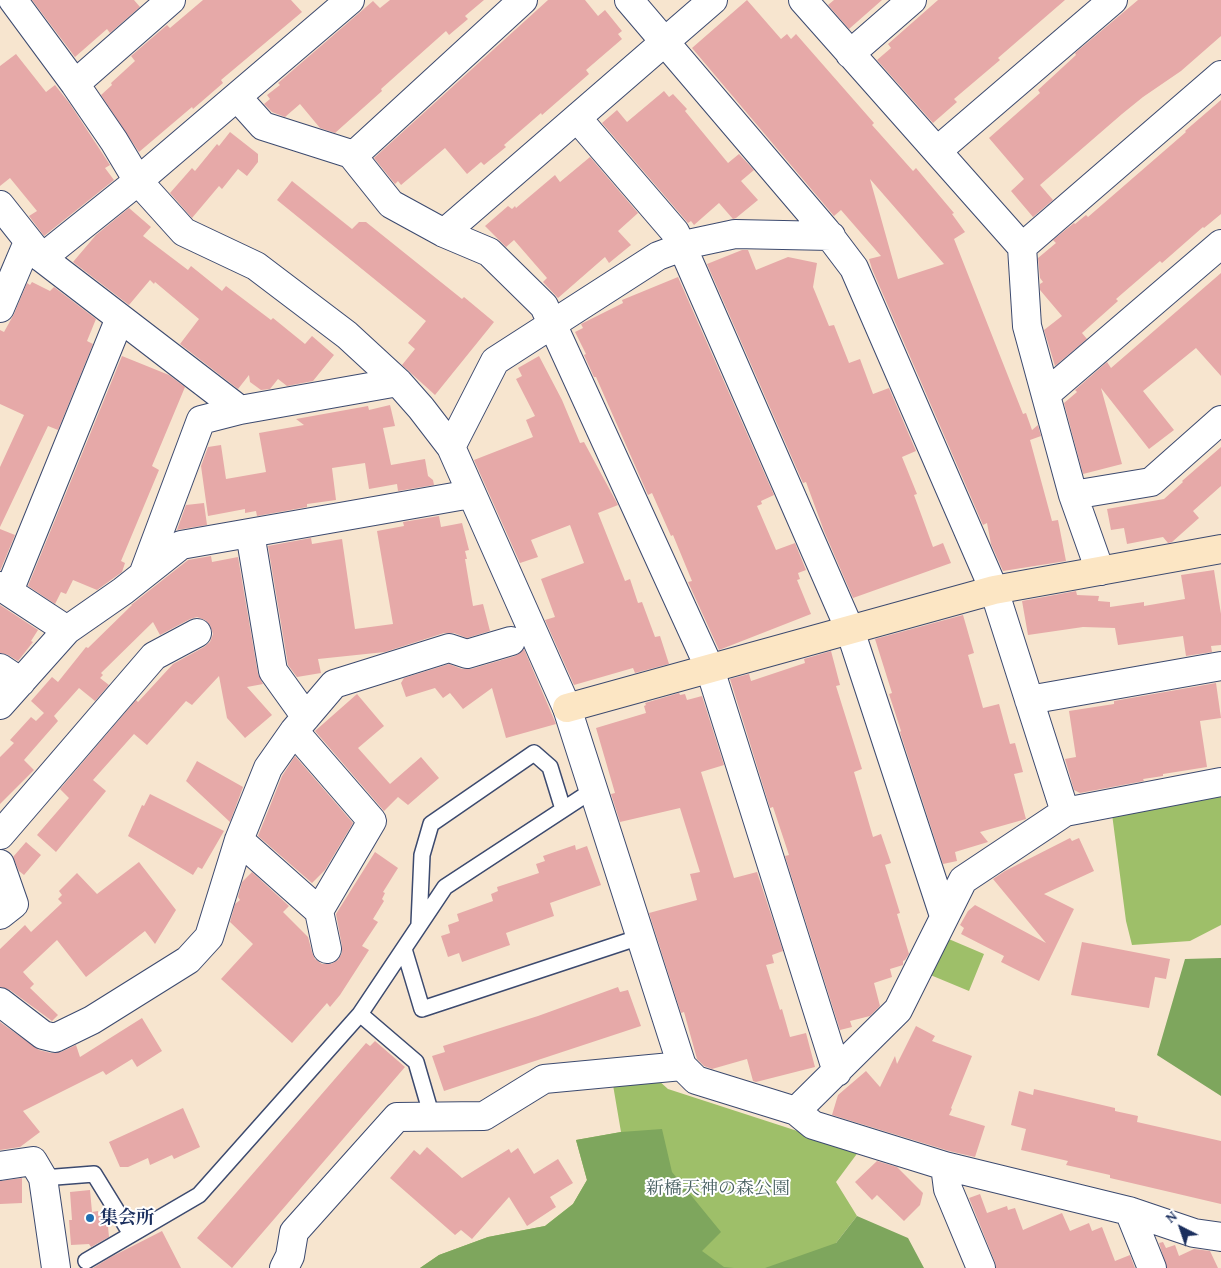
<!DOCTYPE html>
<html>
<head>
<meta charset="utf-8">
<style>
	body { margin:0 }
	#map { position:relative; width:1221px; height:1268px; overflow:hidden; background:#f7e5cf; font-family:"Gentium Book Plus",serif }
	canvas { display:block }
	.north { position:absolute; left:1156px; top:1203px; width:50px; height:50px; -webkit-text-stroke:4px #fff; paint-order:stroke; rotate:319deg; font-size:14px; font-weight:700; line-height:20px; text-align:center; color:#1b2f5e }
	.north::after { content:''; display:block; margin:auto; width:18px; height:22px; background:#1b2f5e; clip-path:polygon(50% 0,100% 100%,50% 72%,0 100%) }
</style>
</head>
<body>
<div id="map">
<canvas width="1221" height="1268"></canvas>
<div class="north">N</div>
</div>
<script>
const context = document.querySelector('canvas').getContext('2d');
context.lineJoin = 'round';
function paint(path, color) {
  context.fillStyle = color;
  context.fill(path, 'evenodd');
}
function toPath(rows) {
  const path = new Path2D();
  for (const r of rows) {
    path.moveTo(r[0], r[1]);
    for (let i = 2; i < r.length; i += 2) path.lineTo(r[i], r[i + 1]);
  }
  return path;
}
function trace(path, color, width, dash) {
  context.strokeStyle = color;
  context.lineWidth = width;
  context.lineCap = dash ? 'butt' : 'round';
  context.setLineDash(dash || []);
  context.stroke(path);
}
function label(font, color, halo, rows, align = 'center') {
  context.font = font + ' "Gentium Book Plus","Noto Serif JP",serif';
  context.lineWidth = 4;
  context.setLineDash([]);
  context.textBaseline = 'middle';
  context.strokeStyle = halo;
  context.fillStyle = color;
  for (const [text, x, y, turn = 0] of rows) {
    context.save();
    context.translate(x, y);
    context.rotate((+turn || 0) * Math.PI / 180);
    context.textAlign = isNaN(turn) ? turn : align;
    if (halo) context.strokeText(text, 0, 0);
    context.fillText(text, 0, 0);
    context.restore();
  }
}
paint(toPath([
	[1221,794,1221,925,1190,941,1132,945,1126,921,1112,814],
	[944,937,984,954,969,991,928,974],
	[658,1080,668,1089,859,1151,836,1182,857,1216,836,1243,833,1268,420,1268,439,1255,488,1237,545,1226,573,1204,587,1180,576,1140,621,1132,613,1085]
]), '#9ebf69');
paint(toPath([
	[1221,958,1221,1096,1157,1055,1185,959],
	[662,1129,672,1172,721,1232,702,1251,724,1267,734,1268,420,1268,439,1255,488,1237,545,1226,573,1204,587,1180,576,1140,621,1132],
	[857,1216,908,1238,924,1268,765,1268,836,1243]
]), '#7ea65d');
paint(toPath([
	[32,0,134,0,140,7,110,33,107,29,75,57],
	[203,0,291,0,302,12,221,80,223,83,193,109,192,107,139,152,101,95,112,85,111,83,135,61,131,56,167,25,170,28],
	[390,0,484,0,465,16,468,19,449,35,446,31,381,89,382,91,335,133,320,128,300,104,285,117,272,112,264,104,270,99,267,95,280,85,278,83,373,1,380,8],
	[548,0,585,0,598,16,605,10,622,31,618,34,622,39,586,70,589,74,542,115,541,113,504,145,506,147,484,165,481,162,467,174,445,148,401,185,398,181,395,184,374,158],
	[747,0,781,39,787,34,791,39,796,34,874,123,872,125,913,171,916,168,954,213,952,214,965,232,954,239,1023,414,1026,413,1032,430,1038,425,1041,436,1030,440,1052,521,1058,520,1066,561,1003,571,991,544,987,523,983,525,872,269,869,259,881,256,841,210,834,216,692,48],
	[870,179,944,264,898,279],
	[834,0,882,0,849,29,828,5],
	[938,0,1065,0,998,58,1000,60,954,99,957,102,933,123,877,60,891,48,888,44],
	[1138,0,1221,0,1221,36,1181,71,1143,97,1122,114,1040,185,1053,200,1033,217,1011,191,1024,179,989,138,1040,93,1038,90,1076,55,1075,53],
	[16,54,46,92,55,85,70,104,110,165,105,168,114,180,44,236,29,216,37,211,10,178,0,186,0,66],
	[664,91,669,97,673,94,687,109,685,111,728,163,739,154,754,170,741,181,758,200,736,218,733,219,719,203,694,225,691,221,688,223,602,123,617,110,627,122],
	[1221,100,1221,214,1204,228,1203,227,1162,263,1160,261,1116,299,1118,301,1082,333,1087,339,1055,366,1044,330,1062,316,1040,290,1040,284,1043,282,1040,278,1038,258,1056,243,1053,240,1074,223,1075,224,1086,215,1088,217,1186,132,1185,131],
	[230,132,258,154,258,162,247,176,238,169,222,189,219,186,192,218,170,193,192,168,195,171,217,144,219,146],
	[590,157,638,213,618,231,631,245,609,263,605,257,558,298,543,282,547,278,514,240,506,247,485,226,508,206,512,209,515,206,516,208,555,175,560,182],
	[292,181,352,229,359,222,366,222,462,299,464,297,494,322,435,395,402,365,415,349,408,343,426,321,277,200],
	[129,208,151,227,143,236,188,270,191,266,222,291,226,286,271,320,273,318,305,344,312,336,334,355,313,381,287,386,278,379,270,389,261,390,250,382,249,375,238,389,180,344,199,319,155,282,154,284,150,280,129,305,73,262,96,235],
	[742,250,748,250,756,270,788,257,817,263,813,287,829,326,834,325,849,363,860,359,873,394,889,388,916,451,902,457,917,494,914,495,933,547,943,543,951,563,853,598,824,531,806,482,803,483,707,264],
	[1221,273,1221,376,1196,348,1143,391,1174,430,1149,449,1101,388,1122,464,1083,474,1064,403,1077,392,1075,390,1107,362,1111,368],
	[678,277,774,495,761,501,762,504,757,506,776,550,795,543,806,570,798,573,800,579,797,580,811,614,719,650,688,582,692,581,673,535,671,536,652,493,648,495,596,377,594,377,584,355,586,354,575,332,583,328,581,324,623,303,622,300],
	[32,282,50,291,54,287,96,319,87,341,93,344,58,430,48,426,0,527,0,467,24,415,0,404,0,330,4,332,14,314,27,283,30,285],
	[122,356,169,375,185,387,152,466,159,470,121,561,125,563,122,572,97,590,73,580,66,594,61,592,55,604,28,586],
	[539,356,562,400,580,443,584,442,618,505,598,513,625,581,630,579,638,603,642,602,655,637,660,636,669,664,635,673,633,668,574,685,545,620,555,617,541,579,584,563,570,525,531,540,538,557,520,563,474,460,533,437,526,420,535,416,516,379,522,376,518,368],
	[390,405,395,426,383,428,391,465,425,459,428,476,433,480,434,485,398,491,397,484,369,489,365,463,332,468,336,500,307,504,307,507,257,516,256,511,245,513,245,509,208,516,201,466,208,447,221,445,226,479,266,472,259,433,304,425,296,419,368,406,369,410],
	[1221,447,1221,486,1193,511,1199,518,1172,542,1168,543,1163,537,1127,544,1124,528,1111,530,1107,509,1164,499,1183,482,1182,481],
	[204,503,207,525,177,530,186,505],
	[439,516,441,527,462,523,469,550,465,551,467,559,465,559,473,606,483,604,490,631,467,638,454,633,444,633,385,652,318,659,321,673,297,677,288,665,268,546,311,538,312,544,342,539,355,629,393,624,377,531,404,526,403,522],
	[0,529,15,535,0,571],
	[211,556,212,562,238,557,258,674,263,684,247,687,272,715,245,738,227,718,219,676,192,705,186,701,147,745,134,734,93,780,106,791,56,852,37,835,69,798,60,789,136,700,138,702,173,664,204,647,210,642,213,634,210,625,205,620,197,617,190,619,160,635,153,622,101,673,103,675,100,678,109,685,95,701,79,688,54,716,58,721,24,760,34,770,0,804,0,757,14,743,10,740,31,717,36,721,44,713,31,701,52,677,58,682,86,647,88,648,132,605,131,605,188,560],
	[1214,570,1221,614,1221,645,1211,646,1212,652,1186,656,1183,636,1118,645,1115,628,1083,627,1028,635,1022,601,1076,591,1077,595,1099,596,1098,601,1110,602,1110,607,1144,602,1144,606,1185,599,1181,575],
	[0,605,38,630,31,641,33,642,18,661,8,655,0,653],
	[963,615,974,653,968,655,983,708,999,704,1010,744,1015,743,1023,772,1014,774,1026,819,980,832,988,842,955,852,957,861,943,864,900,732,901,731,889,694,892,693,875,639],
	[524,649,556,724,506,738,492,688,463,709,450,693,443,698,435,688,406,697,401,683,404,678,449,664,462,669,471,669,515,656],
	[831,651,840,685,836,686,862,769,854,772,873,837,881,834,891,863,885,865,900,913,897,914,909,954,905,960,903,961,903,965,890,969,892,977,874,983,880,1006,870,1016,850,1021,852,1027,840,1030,785,856,789,855,773,807,770,808,730,679,749,674,751,681,805,663,804,659],
	[1216,683,1221,718,1200,721,1207,767,1163,774,1163,776,1143,779,1144,781,1080,793,1074,790,1065,759,1076,757,1069,711,1114,704,1114,701],
	[679,693,680,695,685,694,687,700,702,696,724,765,701,772,734,878,757,872,783,951,772,955,774,963,766,965,780,1010,782,1009,790,1037,806,1033,815,1067,756,1082,753,1081,747,1059,712,1069,704,1066,697,1059,684,1012,681,1013,649,913,697,900,690,874,700,872,680,808,620,822,611,794,615,793,596,728,646,713,644,706,646,705,645,703],
	[357,694,384,726,358,748,390,784,421,757,439,778,408,805,398,797,384,811,315,731],
	[295,756,353,823,325,870,312,883,258,836,282,776],
	[197,761,243,787,230,822,186,781],
	[150,794,224,831,202,869,198,867,193,875,128,836,142,805,144,806],
	[1070,838,1072,841,1079,838,1094,871,1044,894,1074,909,1039,981,1001,962,1004,956,961,934,964,928,960,925,968,911,975,905,1046,943,993,879,1005,871],
	[26,842,41,855,24,875,19,871,13,857],
	[575,845,576,850,587,846,601,885,550,903,554,916,506,933,510,945,462,962,459,953,448,957,441,936,450,933,448,925,459,921,457,914,493,901,491,894,498,891,497,887,539,873,536,864,545,861,543,856],
	[375,852,398,868,383,892,385,893,382,899,384,901,373,919,378,922,362,946,369,950,340,995,330,1007,327,1003,292,1043,221,979,253,944,230,922,235,904,240,900,238,897,242,882,252,872,289,906,283,912,308,937,312,952,315,959,322,964,331,964,338,960,342,953,342,946,336,914],
	[139,862,176,910,155,944,145,931,86,977,57,940,23,972,34,984,30,988,58,1015,52,1021,10,990,0,987,0,949,25,925,31,932,62,903,58,899,62,895,59,891,77,873,97,894],
	[1082,942,1170,959,1166,979,1155,977,1149,1008,1071,995],
	[618,987,620,992,628,990,641,1026,444,1091,432,1056,445,1052,443,1046,538,1016],
	[142,1018,162,1051,137,1067,132,1059,106,1075,103,1071,23,1111,40,1132,20,1147,0,1150,0,1022,39,1050,51,1053,61,1052,76,1045,80,1057],
	[916,1026,935,1036,932,1041,972,1056,951,1108,952,1109,949,1115,985,1126,975,1157,949,1151,832,1115,838,1095,866,1071,880,1087,895,1056,897,1064],
	[375,1041,405,1067,232,1268,197,1238,366,1043,370,1046],
	[1034,1089,1115,1108,1115,1111,1138,1116,1137,1122,1221,1141,1221,1204,1110,1178,1110,1175,1066,1165,1068,1161,1021,1150,1026,1129,1011,1125,1019,1091,1033,1095],
	[183,1108,200,1147,174,1159,172,1155,150,1165,148,1158,128,1167,120,1167,109,1142],
	[427,1147,462,1178,509,1149,511,1153,518,1148,534,1174,558,1159,573,1183,550,1197,556,1207,527,1226,509,1197,472,1239,461,1230,455,1235,390,1178,414,1150,420,1155],
	[877,1161,897,1167,923,1193,920,1205,904,1221,877,1195,872,1200,855,1182],
	[22,1178,22,1203,0,1204,0,1181],
	[90,1190,92,1212,98,1211,98,1216,107,1216,109,1237,91,1247,89,1244,71,1245,69,1220,72,1220,70,1192],
	[980,1194,987,1213,1007,1206,1008,1210,1015,1208,1023,1230,1062,1213,1070,1231,1089,1223,1092,1231,1102,1227,1115,1261,1130,1255,1135,1268,996,1268,995,1262,969,1198],
	[162,1231,181,1268,93,1268,111,1257],
	[1163,1242,1166,1248,1175,1245,1179,1256,1194,1249,1210,1251,1218,1268,1167,1268,1159,1243]
]), '#e6a9a8');
const lane = toPath([
	[419,924,422,855,431,824,534,753,550,767,563,809],
	[404,949,422,1009,640,937],
	[360,1014,416,1062,432,1117],
	[43,1178,94,1174,131,1234],
	[86,1261,199,1195,360,1014,445,887,593,790]
]);
const street = toPath([
	[13,0,75,84,114,141,138,181,184,232,256,266,347,335,398,382,421,408,451,447,567,708,682,1066,696,1080,796,1111,813,1125,945,1166,1129,1211,1194,1233,1221,1237],
	[629,0,826,231,854,268,994,590,1065,812],
	[803,0,1022,247,1027,326,1073,495,1100,571],
	[850,54,912,0],
	[75,84,171,0],
	[237,97,263,126,351,154,391,204,444,233,489,252,544,306,710,669,837,1072],
	[577,118,675,232,682,246,850,630,944,916],
	[937,151,1113,0],
	[353,156,523,0],
	[0,205,42,258,240,410],
	[444,233,713,0],
	[1022,247,1221,75],
	[42,258,138,181,350,0],
	[0,308,28,242],
	[1046,394,1221,244],
	[451,447,495,361,658,256,693,243,735,234,831,236],
	[1073,495,1151,482,1221,420],
	[250,533,273,671,306,717],
	[143,575,201,420,240,410,398,382],
	[0,586,67,630],
	[9,591,120,318],
	[0,668,21,682],
	[1029,700,1221,666],
	[0,705,67,630,123,591,181,545,471,494],
	[0,835,154,656,197,633],
	[239,840,319,911,372,821,294,731],
	[0,864,14,904,0,915],
	[319,911,327,949],
	[0,1002,43,1035,55,1038,92,1020,188,960,209,937,239,840,268,768,294,731,334,684,449,648,467,654,511,641],
	[796,1111,898,1010,963,880,1065,812,1221,782],
	[0,1166,33,1161,43,1178,56,1268],
	[945,1166,948,1189,981,1268],
	[1129,1211,1152,1268],
	[284,1268,290,1256,294,1232,397,1117,484,1116,544,1079,682,1066]
]);
const secondary = toPath([
	[567,708,994,590,1221,549]
]);
trace(lane, '#3c4a6f', 18);
trace(street, '#3c4a6f', 30);
trace(secondary, '#3c4a6f', 30);
trace(lane, '#fff', 15);
trace(street, '#fff', 28);
trace(secondary, '#fce6c4', 28);
for (const [x, y, r, color] of [
	[90,1218,5,"#1f6fb2"]
]) {
  const dot = new Path2D();
  dot.arc(x, y, r, 0, 2 * Math.PI);
  context.fillStyle = color;
  context.fill(dot);
  trace(dot, '#fff', 2);
}
label('18px', '#496162', '#fff', [
	["新橋天神の森公園",718,1189]
]);
label('bold 18px', '#1b2f5e', '#fff', [
	["集会所",100,1218]
], 'left');
</script>
</body>
</html>
